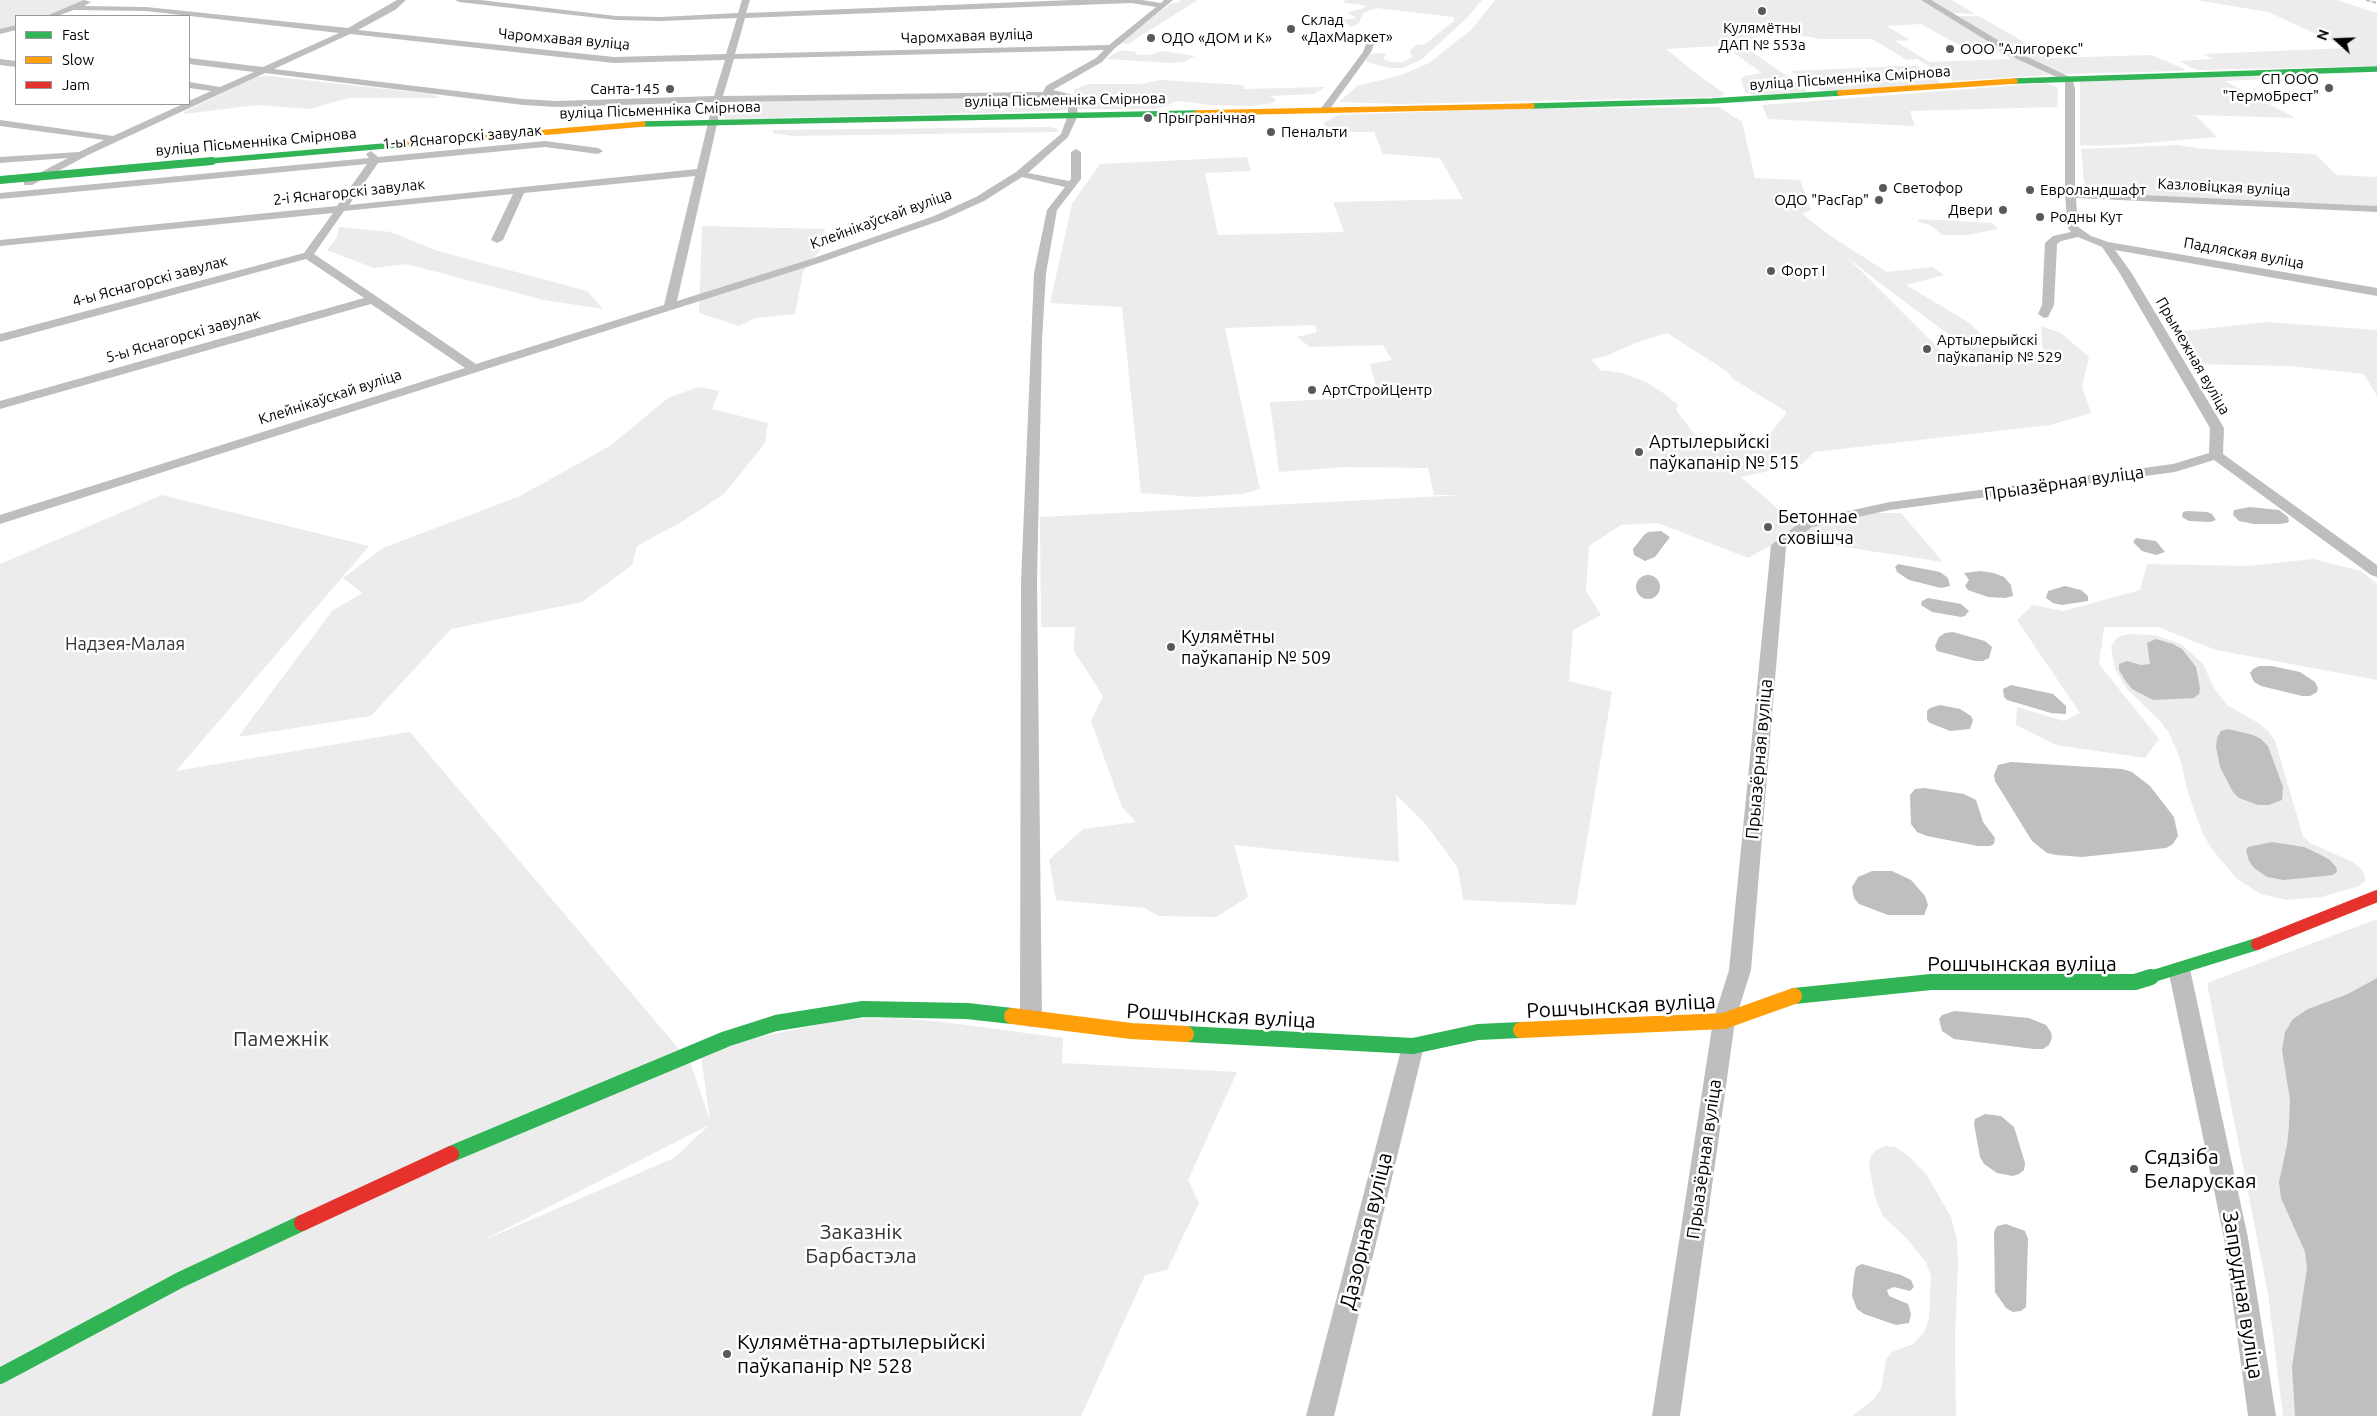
<!DOCTYPE html>
<html>
<head>
<meta charset="utf-8">
<style>
	body { margin:0 }
	#map { position:relative; width:2377px; height:1416px; overflow:hidden; background:#fff; font-family:Ubuntu,sans-serif }
	canvas { display:block }
	.legend { position:absolute; left:15px; top:15px; width:175px; height:90px; box-sizing:border-box; background:#fff; border:1px solid #999; margin:0; padding:6px 9px; list-style:none; font-size:15px; color:#000 }
	.legend li { display:flex; align-items:center; gap:10px; height:25px }
	.legend b { width:25px; border:1px solid #999 }
	.north { position:absolute; left:2312px; top:15px; width:50px; height:50px; -webkit-text-stroke:4px #fff; paint-order:stroke; rotate:290deg; font-size:14px; font-weight:700; line-height:20px; text-align:center; color:#000 }
	.north::after { content:''; display:block; margin:auto; width:18px; height:22px; background:#000; clip-path:polygon(50% 0,100% 100%,50% 72%,0 100%) }
</style>
</head>
<body>
<div id="map">
<canvas width="2377" height="1416"></canvas>
<ul class="legend">
<li><b style="height:6px;background:#30b455"></b>Fast</li>
<li><b style="height:6px;background:#ff9f0a"></b>Slow</li>
<li><b style="height:6px;background:#e5322d"></b>Jam</li>
</ul>
<div class="north">N</div>
</div>
<script>
const context = document.querySelector('canvas').getContext('2d');
context.lineJoin = 'round';
function paint(path, color) {
  context.fillStyle = color;
  context.fill(path, 'evenodd');
}
function toPath(rows) {
  const path = new Path2D();
  for (const r of rows) {
    if (r.length === 3) {
      path.moveTo(r[0] + r[2], r[1]);
      path.arc(r[0], r[1], r[2], 0, 2 * Math.PI);
      continue;
    }
    path.moveTo(r[0], r[1]);
    for (let i = 2; i < r.length; i += 2) path.lineTo(r[i], r[i + 1]);
  }
  return path;
}
function trace(path, color, width, dash) {
  context.strokeStyle = color;
  context.lineWidth = width;
  context.lineCap = dash ? 'butt' : 'round';
  context.setLineDash(dash || []);
  context.stroke(path);
}
function label(font, color, halo, rows, align = 'center') {
  context.font = font + ' Ubuntu,sans-serif';
  context.lineWidth = 5;
  context.setLineDash([]);
  context.textBaseline = 'middle';
  context.strokeStyle = halo;
  context.fillStyle = color;
  for (const [text, x, y, turn = 0] of rows) {
    context.save();
    context.translate(x, y);
    context.rotate((+turn || 0) * Math.PI / 180);
    context.textAlign = isNaN(turn) ? turn : align;
    if (halo) context.strokeText(text, 0, 0);
    context.fillText(text, 0, 0);
    context.restore();
  }
}
paint(toPath([
	[0,0,87,0,45,16,16,16,16,25,0,30],
	[1180,0,1198,0,1128,44,1120,43,1170,4,1180,2],
	[1346,0,1482,0,1467,18,1422,59,1403,68,1389,68,1367,62,1365,59,1371,54,1381,53,1386,54,1383,59,1390,62,1403,62,1412,57,1410,51,1416,45,1425,44,1454,21,1454,17,1376,8,1364,13,1358,24,1351,27,1342,20,1357,18,1347,13,1366,7,1364,5,1343,3],
	[1495,0,1952,0,1975,14,1949,13,1957,18,1958,16,1979,16,2051,58,2151,55,2185,69,2183,71,2064,74,2010,54,2050,75,1954,81,1917,59,1907,60,1872,39,1821,39,1781,32,1765,32,1744,45,1746,48,1806,89,1806,92,1755,95,1745,92,1741,79,1744,76,1762,73,1733,52,1741,50,1734,45,1666,49,1698,75,1725,94,1719,97,1398,104,1339,102,1357,86,1401,75,1429,63,1471,30],
	[1921,24,1972,52,1998,51,2011,59,1929,62,1895,41,1910,40,1887,26],
	[2196,0,2337,0,2377,13,2377,66,2199,70,2192,68,2179,61,2213,59,2203,54,2347,48,2268,12],
	[1120,50,1136,52,1137,55,1149,55,1163,51,1195,56,1184,62,1171,63,1106,59],
	[1900,66,1918,66,1940,82,1938,84,1826,91,1816,88,1791,71],
	[269,76,431,94,442,98,349,98,309,109,257,105,184,114,184,112,256,77],
	[2254,76,2265,79,2225,81,2296,118,2195,115,2217,137,2135,144,2093,146,2080,145,2080,80],
	[1160,80,1244,85,1243,89,1325,87,1314,94,1271,96,1276,100,1273,103,1251,106,1211,105,1177,101,1157,109,1066,109,1057,111,730,119,723,117,721,115,723,103,728,101,1042,96,1054,97,1061,100,1076,99,1074,92,1075,89,1089,84,1140,84],
	[2047,83,2058,88,2057,107,1910,111,1915,126,1768,119,1762,105],
	[1719,107,1742,122,1755,178,1800,180,1811,210,1802,214,1829,235,1887,272,1933,267,1944,275,1906,285,1968,322,2003,354,2043,354,2041,326,2061,333,2089,357,2082,387,2091,413,2050,425,1814,452,1802,464,1741,477,1777,508,1808,527,1873,513,1901,513,1943,562,1798,540,1767,547,1748,558,1658,523,1621,525,1589,546,1586,591,1601,615,1573,630,1569,681,1612,692,1576,905,1463,900,1458,868,1424,822,1396,795,1399,862,1234,845,1248,897,1216,917,1159,916,1144,908,1056,900,1049,860,1083,829,1136,822,1122,807,1091,721,1103,696,1074,651,1075,627,1041,627,1040,517,1463,495,1434,495,1428,468,1345,467,1279,472,1270,402,1379,397,1370,364,1392,360,1383,345,1310,347,1297,337,1317,332,1315,325,1225,328,1260,489,1243,494,1196,497,1141,493,1122,307,1050,303,1072,204,1100,164,1247,157,1251,171,1205,173,1218,235,1344,232,1333,202,1463,199,1440,158,1383,154,1374,132,1330,132,1323,123,1338,115,1504,109],
	[1848,258,1885,287,1984,361,1976,366,1956,366],
	[1667,333,1728,372,1733,379,1787,412,1763,443,1701,443,1676,410,1678,405,1662,392,1646,382,1622,373,1600,370,1591,359,1604,357,1635,343],
	[1049,127,1058,129,1057,132,792,136,773,133,773,130],
	[2177,145,2204,149,2315,154,2337,175,2377,177,2377,206,2090,195,2084,181,2081,149],
	[1919,219,1992,223,1998,229,1967,235,1942,235,1930,225,1918,222],
	[702,226,825,229,820,250,803,272,795,314,756,318,739,326,699,313],
	[339,227,391,232,438,251,587,291,603,309,544,300,406,264,374,268,327,250,337,237],
	[2267,322,2377,330,2377,396,2364,374,2289,366,2194,364,2174,332],
	[698,387,719,391,712,409,768,423,765,443,724,494,683,521,637,546,632,565,582,602,451,629,371,716,238,737,332,611,362,593,343,578,383,548,520,496,610,446,668,398],
	[162,495,369,546,176,771,410,732,690,1062,710,1120,701,1056,750,1039,845,1019,894,1018,944,1022,1063,1038,1062,1063,1237,1072,1188,1180,1199,1203,1167,1270,1145,1275,1081,1416,0,1416,0,564],
	[709,1125,674,1158,482,1241],
	[2313,559,2361,571,2377,584,2377,680,2216,650,2158,627,2104,627,2099,664,2159,739,2145,758,2056,745,2016,725,2017,707,2064,721,2080,713,2017,620,2033,605,2063,611,2140,590,2147,564,2248,566],
	[2129,634,2155,635,2181,644,2203,664,2214,688,2227,705,2260,724,2269,732,2275,741,2303,836,2310,843,2353,862,2361,869,2365,876,2365,881,2359,886,2321,897,2288,900,2260,894,2236,878,2211,848,2202,832,2188,792,2180,758,2169,733,2160,721,2127,689,2115,669,2111,647,2114,641,2120,636],
	[2377,919,2377,1416,2283,1416,2268,1294,2207,983],
	[1885,1146,1895,1147,1906,1154,1927,1175,1951,1217,1957,1240,1958,1264,1955,1340,1956,1416,1852,1416,1875,1398,1881,1388,1886,1360,1892,1352,1913,1344,1924,1332,1929,1319,1931,1276,1926,1262,1907,1239,1883,1216,1875,1198,1869,1165,1871,1156,1876,1150]
]), '#ececec');
paint(toPath([
	[2250,507,2279,510,2288,517,2289,521,2287,523,2279,524,2254,524,2239,521,2233,515,2234,510],
	[2187,511,2207,512,2212,514,2216,520,2210,522,2189,521,2182,517,2183,512],
	[1661,531,1670,537,1655,557,1645,561,1634,555,1633,549,1644,535,1648,532],
	[2136,538,2156,541,2165,552,2156,555,2142,551,2133,542],
	[1898,564,1940,572,1948,578,1950,586,1941,588,1909,580,1897,572,1895,567],
	[1980,571,1994,573,2004,577,2011,585,2013,596,2005,598,1988,597,1968,590,1965,586,1969,580,1964,573],
	[1648,587,12],
	[2065,586,2081,590,2088,596,2088,601,2062,605,2053,603,2046,598,2048,591],
	[1928,598,1961,604,1969,611,1965,616,1961,617,1932,612,1921,605,1922,601],
	[1953,632,1985,641,1992,647,1989,658,1983,661,1975,661,1937,651,1935,646,1939,637,1945,633],
	[2156,639,2173,644,2182,649,2196,667,2200,688,2199,694,2194,698,2153,700,2132,689,2125,680,2119,670,2119,664,2127,661,2141,665,2150,664,2147,643],
	[2259,666,2272,666,2300,672,2315,682,2318,688,2317,692,2310,696,2302,696,2261,686,2254,682,2250,673,2253,669],
	[2011,685,2053,694,2066,706,2066,714,2051,713,2007,700,2004,697,2003,689],
	[1940,705,1960,709,1971,716,1973,720,1970,729,1950,731,1930,723,1927,720,1927,711,1930,708],
	[2228,729,2253,735,2261,739,2268,746,2283,787,2282,800,2269,805,2258,805,2239,798,2233,792,2220,767,2216,747,2217,738,2221,731],
	[2011,762,2122,769,2132,772,2150,786,2174,817,2178,836,2173,844,2166,848,2082,857,2056,855,2047,853,2032,841,1995,781,1994,775,1998,765],
	[1924,788,1964,794,1976,800,1983,822,1995,838,1994,844,1990,846,1978,846,1927,836,1917,832,1911,824,1910,795,1915,789],
	[2272,842,2304,847,2319,854,2330,860,2336,867,2337,872,2333,875,2284,880,2267,877,2254,868,2249,861,2246,850,2248,847],
	[1872,871,1892,871,1911,880,1925,896,1928,905,1924,915,1888,915,1859,904,1854,898,1852,887,1858,877],
	[2377,978,2377,1416,2295,1416,2292,1367,2307,1268,2305,1252,2281,1198,2279,1182,2287,1145,2289,1126,2290,1100,2282,1050,2285,1032,2293,1019,2308,1009,2348,994],
	[1955,1011,2029,1018,2046,1025,2051,1032,2052,1038,2049,1045,2043,1049,2034,1049,1954,1039,1942,1031,1939,1019,1942,1015],
	[1985,1114,2001,1116,2014,1127,2025,1163,2024,1170,2019,1174,2013,1176,1997,1173,1984,1164,1980,1157,1974,1124,1975,1119],
	[2006,1224,2025,1231,2028,1239,2026,1307,2021,1311,2013,1312,2006,1308,1995,1292,1994,1232,1997,1226],
	[1862,1264,1901,1275,1911,1280,1914,1287,1910,1291,1894,1287,1887,1290,1889,1296,1908,1304,1911,1314,1909,1323,1896,1325,1864,1314,1857,1309,1852,1296,1854,1276,1856,1267]
]), '#bfbfbf');
paint(toPath([
	[84,0,91,2,84,6,146,7,348,28,397,0,406,0,395,10,358,30,614,57,726,54,737,18,661,21,616,20,459,2,455,0,480,0,616,16,661,17,738,13,742,0,750,0,746,13,1072,0,1142,0,1161,3,1164,0,1173,0,1114,49,1102,62,1053,90,1073,95,1076,98,1078,115,1068,137,1028,173,1069,181,1071,179,1071,152,1076,149,1081,152,1081,179,1057,210,1046,273,1042,340,1037,582,1042,1019,1039,1025,1031,1027,1023,1025,1020,1019,1021,582,1034,273,1047,210,1065,187,1022,177,984,201,942,220,819,263,0,524,0,515,465,368,371,304,0,409,0,401,364,298,306,259,0,342,0,334,304,253,333,213,0,246,0,240,337,206,367,164,0,199,0,193,369,158,366,154,371,151,378,157,545,141,598,148,603,151,598,154,545,147,378,163,349,205,697,169,713,102,557,107,523,105,265,73,88,155,32,185,24,185,24,181,68,158,0,163,0,157,79,152,104,140,0,126,0,120,113,136,183,104,189,104,189,101,211,91,189,88,189,82,220,87,254,72,189,64,189,58,263,67,339,33,146,11,74,10,57,16,46,16,84,0],
	[1131,3,1156,7,1109,45,735,54,745,18,1131,3],
	[350,34,614,63,725,60,714,96,557,101,523,99,274,69,350,34],
	[1104,50,1096,58,1046,86,1043,92,723,96,734,59,1104,50],
	[1058,97,1068,101,1068,115,1061,134,1016,172,976,197,934,216,811,259,677,301,722,102,1058,97],
	[695,176,664,305,476,364,314,254,344,211,513,194,491,240,497,243,503,240,524,193,695,176],
	[1921,0,1931,0,2021,54,2072,78,2075,88,2075,192,2377,206,2377,212,2076,198,2078,227,2091,236,2108,242,2377,288,2377,296,2115,250,2131,272,2224,428,2223,454,2377,565,2377,577,2371,575,2214,460,2175,472,1890,510,1812,527,1786,547,1751,970,1735,1021,1680,1416,1652,1416,1713,1021,1729,970,1771,545,1802,521,1890,502,2173,464,2209,453,2210,428,2119,272,2102,247,2078,237,2061,241,2057,244,2054,305,2048,317,2044,318,2038,314,2042,305,2045,243,2053,236,2071,232,2068,228,2065,195,2065,81,2015,58,1921,0],
	[16,25,16,30,0,34,0,29,16,25],
	[1367,42,1374,44,1371,52,1327,113,1321,113,1319,111,1363,52,1367,42],
	[0,59,16,61,16,67,0,65,0,59],
	[2179,962,2186,964,2190,969,2248,1238,2276,1416,2248,1416,2224,1238,2168,969,2172,964,2179,962],
	[1413,1038,1421,1040,1424,1046,1334,1416,1306,1416,1402,1046,1405,1040,1413,1038]
]), '#bebebe');
trace(toPath([
	[2015,81,2377,69],
	[1532,106,1712,101,1840,93],
	[643,124,1197,113],
	[198,162,396,145]
]), '#30b455', 5.5);
trace(toPath([
	[0,180,212,161]
]), '#30b455', 8);
trace(toPath([
	[2147,978,2257,944]
]), '#30b455', 12);
trace(toPath([
	[1794,996,1931,982,2135,982,2151,977],
	[1186,1034,1413,1046,1478,1032,1521,1030],
	[451,1154,726,1039,776,1023,863,1009,967,1011,1012,1016],
	[0,1376,180,1280,302,1223]
]), '#30b455', 16);
trace(toPath([
	[1840,93,2015,81],
	[1197,113,1532,106],
	[396,145,643,124]
]), '#ff9f0a', 5.5);
trace(toPath([
	[1012,1016,1131,1031,1186,1034],
	[1521,1030,1724,1021,1794,996]
]), '#ff9f0a', 16);
trace(toPath([
	[2257,944,2377,896]
]), '#e5322d', 12);
trace(toPath([
	[302,1223,451,1154]
]), '#e5322d', 16);
trace(toPath([
	[2366,0,2377,3]
]), '#bebebe', 2, [4, 1, 0.5, 1]);
for (const [x, y, r, color] of [
	[1762,11,5,"#595959"],
	[1291,29,5,"#595959"],
	[1151,38,5,"#595959"],
	[1950,49,5,"#595959"],
	[2329,88,5,"#595959"],
	[670,89,5,"#595959"],
	[1148,118,5,"#595959"],
	[1271,132,5,"#595959"],
	[1883,188,5,"#595959"],
	[2030,190,5,"#595959"],
	[1879,200,5,"#595959"],
	[2003,210,5,"#595959"],
	[2040,217,5,"#595959"],
	[1771,271,5,"#595959"],
	[1927,349,5,"#595959"],
	[1312,390,5,"#595959"],
	[1639,452,5,"#595959"],
	[1768,527,5,"#595959"],
	[1171,647,5,"#595959"],
	[2134,1169,5,"#595959"],
	[727,1354,5,"#595959"]
]) {
  const dot = new Path2D();
  dot.arc(x, y, r, 0, 2 * Math.PI);
  context.fillStyle = color;
  context.fill(dot);
  trace(dot, '#fff', 2);
}
label('15px', '#000', '#fff', [
	["Склад",1301,20],
	["«ДахМаркет»",1301,37],
	["Кулямётны",1762,28,"center"],
	["ДАП № 553а",1762,45,"center"],
	["ОДО «ДОМ и К»",1161,38],
	["ООО \"Алигорекс\"",1960,49],
	["СП ООО",2319,79,"right"],
	["\"ТермоБрест\"",2319,96,"right"],
	["Санта-145",660,89,"right"],
	["Прыгранічная",1158,118],
	["Пенальти",1281,132],
	["Светофор",1893,188],
	["Евроландшафт",2040,190],
	["ОДО \"РасГар\"",1869,200,"right"],
	["Двери",1993,210,"right"],
	["Родны Кут",2050,217],
	["Форт I",1781,271],
	["Артылерыйскі",1937,340],
	["паўкапанір № 529",1937,357],
	["АртСтройЦентр",1322,390]
], 'left');
label('15px', '#000', '#fff', [
	["Чаромхавая вуліца",967,36,-2],
	["Чаромхавая вуліца",564,39,5],
	["вуліца Пісьменніка Смірнова",1850,78,-4],
	["вуліца Пісьменніка Смірнова",1065,100,-1],
	["вуліца Пісьменніка Смірнова",660,110,-2],
	["1-ы Яснагорскі завулак",462,137,-5],
	["вуліца Пісьменніка Смірнова",256,142,-5],
	["Казловіцкая вуліца",2224,187,3],
	["2-і Яснагорскі завулак",349,192,-6],
	["Клейнікаўскай вуліца",881,219,-20],
	["Падляская вуліца",2244,253,10],
	["4-ы Яснагорскі завулак",150,281,-15],
	["5-ы Яснагорскі завулак",183,336,-16],
	["Прымежная вуліца",2193,356,60],
	["Клейнікаўскай вуліца",330,397,-18]
]);
label('18px', '#000', '#fff', [
	["Артылерыйскі",1649,442],
	["паўкапанір № 515",1649,463],
	["Бетоннае",1778,517],
	["сховішча",1778,538],
	["Кулямётны",1181,637],
	["паўкапанір № 509",1181,658]
], 'left');
label('18px', '#000', '#fff', [
	["Прыазёрная вуліца",2064,483,-8],
	["Прыазёрная вуліца",1759,759,-85],
	["Прыазёрная вуліца",1704,1159,-82]
]);
label('18px', '#333', '#fff', [
	["Надзея-Малая",125,644]
]);
label('21px', '#000', '#fff', [
	["Рошчынская вуліца",2022,964],
	["Рошчынская вуліца",1621,1006,-3],
	["Рошчынская вуліца",1221,1016,3],
	["Дазорная вуліца",1366,1231,-76],
	["Запрудная вуліца",2243,1295,81]
]);
label('21px', '#333', '#fff', [
	["Памежнік",281,1039],
	["Заказнік",861,1232],
	["Барбастэла",861,1256]
]);
label('21px', '#000', '#fff', [
	["Сядзіба",2144,1157],
	["Беларуская",2144,1181],
	["Кулямётна-артылерыйскі",737,1342],
	["паўкапанір № 528",737,1366]
], 'left');
</script>
</body>
</html>
